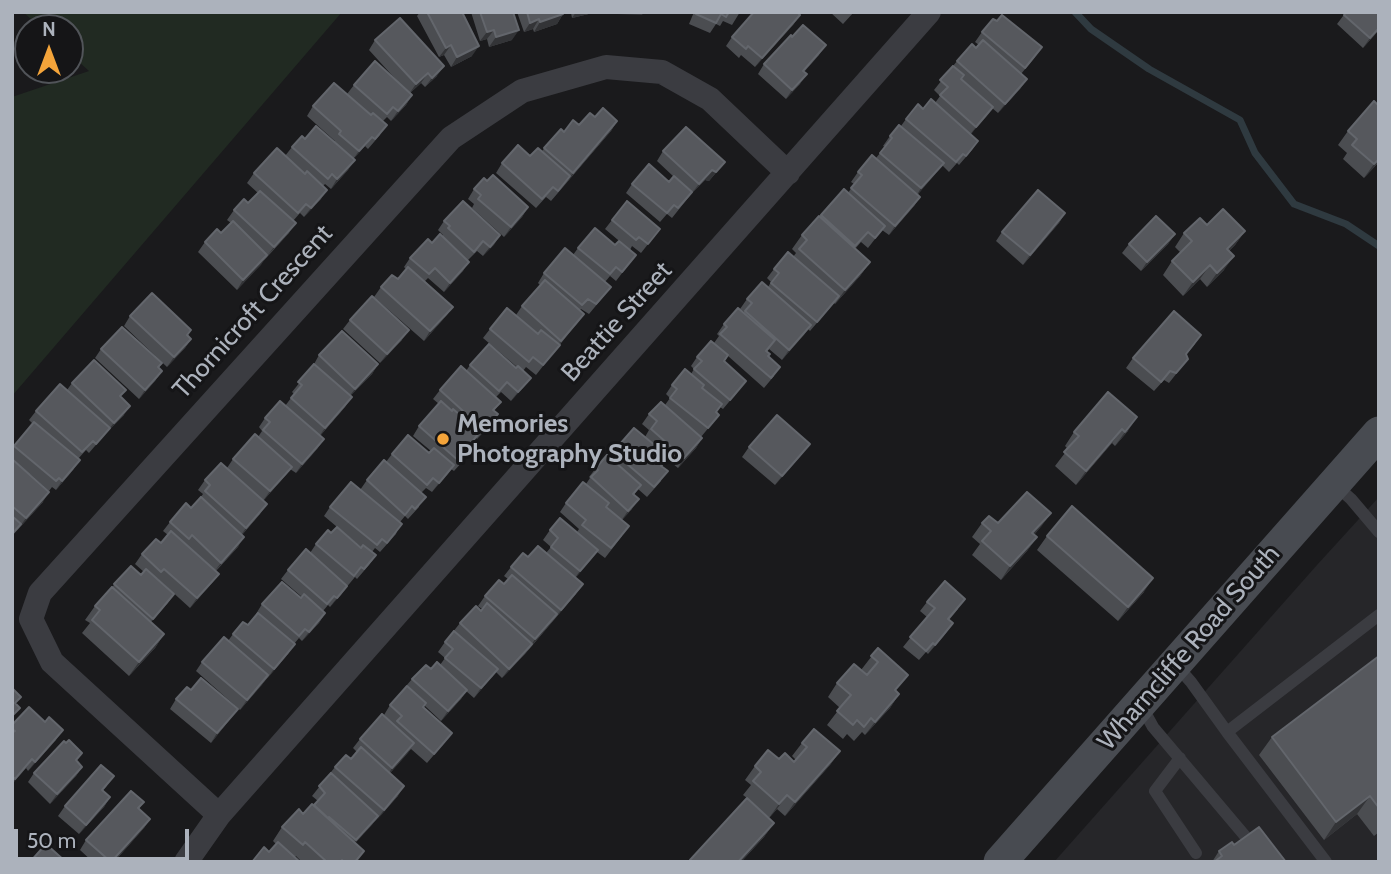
<!DOCTYPE html>
<html>
<head>
<meta charset="utf-8">
<style>
	body { margin:0 }
	#map { position:relative; width:1391px; height:874px; overflow:hidden; background:#1a1a1c; font-family:Cabin,sans-serif }
	canvas { display:block }
	.frame { position:absolute; inset:0; border:14px solid #acb2bc; pointer-events:none }
	.north { position:absolute; left:14px; top:14px; width:70px; height:70px; box-sizing:border-box; background:#151517; border:2px solid #515459; border-radius:50%; rotate:0deg; font-size:19px; font-weight:700; line-height:28px; text-align:center; color:#acb2bc }
	.north::after { content:''; display:block; margin:auto; width:24px; height:32px; background:#f4a43a; clip-path:polygon(50% 0,100% 100%,50% 72%,0 100%) }
	.scale { position:absolute; left:14px; top:829px; width:175px; height:32px; box-sizing:border-box; border:4px solid #acb2bc; border-top:0; padding-left:9px; font-size:21px; line-height:24px; white-space:nowrap; color:#acb2bc; -webkit-text-stroke:5px #151517; paint-order:stroke }
</style>
</head>
<body>
<div id="map">
<canvas width="1391" height="874"></canvas>
<div class="frame"></div>
<div class="north">N</div>
<div class="scale">50 m</div>
</div>
<script>
const context = document.querySelector('canvas').getContext('2d');
context.lineJoin = 'round';
function paint(path, color) {
  context.fillStyle = color;
  context.fill(path, 'evenodd');
}
function toPath(rows) {
  const path = new Path2D();
  for (const r of rows) {
    path.moveTo(r[0], r[1]);
    for (let i = 2; i < r.length; i += 2) path.lineTo(r[i], r[i + 1]);
  }
  return path;
}
function trace(path, color, width, dash) {
  context.strokeStyle = color;
  context.lineWidth = width;
  context.lineCap = dash ? 'butt' : 'round';
  context.setLineDash(dash || []);
  context.stroke(path);
}
function label(font, color, halo, rows, align = 'center') {
  context.font = font + ' Cabin,sans-serif';
  context.lineWidth = 6;
  context.setLineDash([]);
  context.textBaseline = 'middle';
  context.strokeStyle = halo;
  context.fillStyle = color;
  for (const [text, x, y, turn = 0] of rows) {
    context.save();
    context.translate(x, y);
    context.rotate((+turn || 0) * Math.PI / 180);
    context.textAlign = isNaN(turn) ? turn : align;
    if (halo) context.strokeText(text, 0, 0);
    context.fillText(text, 0, 0);
    context.restore();
  }
}
paint(toPath([
	[1379,497,1379,862,1054,862,1317,565]
]), '#262629');
paint(toPath([
	[23,12,342,12,12,396,12,97,89,71,70,54,70,28,41,28]
]), '#212a22');
trace(toPath([
	[1075,12,1091,29,1149,69,1240,120,1255,153,1294,204,1346,224,1379,246]
]), '#2f3a40', 7);
trace(toPath([
	[1334,484,1351,499,1379,532],
	[1176,665,1191,682,1227,732,1379,615],
	[1142,707,1153,727,1267,862],
	[1227,732,1326,862],
	[1180,758,1155,791,1196,853]
]), '#3b3c41', 12);
trace(toPath([
	[219,815,52,662,31,619,40,593,451,138,522,91,606,67,662,72,710,99,788,173],
	[186,862,219,815,929,12]
]), '#3b3c41', 24);
trace(toPath([
	[1000,862,1379,433]
]), '#484b51', 33);
paint(toPath([
	[420,12,462,12,472,56,451,67,444,55,439,57,417,16],
	[471,12,513,12,512,40,489,47,487,39,480,41],
	[517,12,563,12,563,14,557,24,534,32,533,29,524,32],
	[564,12,597,12,572,18,571,13,565,14],
	[694,12,740,12,732,25,723,21,720,26,716,24,710,33,689,24],
	[830,12,854,12,843,24],
	[1346,12,1379,12,1379,30,1363,48,1337,24],
	[800,15,793,25,755,67,741,55,739,58,726,46,732,37],
	[982,32,1035,57,1021,74,1027,79,1020,89,998,113,992,108,971,134,978,141,972,150,959,165,957,163,949,172,942,165,918,194,920,197,914,206,889,235,882,230,868,248,861,242,855,249,870,262,860,276,835,304,834,303,810,331,808,329,782,360,769,349,767,352,774,376,764,388,728,356,724,362,746,381,739,390,723,409,720,407,716,413,719,415,701,437,702,438,696,448,678,468,667,459,662,466,661,481,647,497,638,489,634,495,632,509,622,520,622,536,605,558,597,552,575,578,576,594,525,654,502,678,496,672,474,698,466,691,461,699,441,721,425,706,423,707,445,742,427,763,411,749,390,773,398,796,355,843,357,862,302,862,296,856,295,857,269,852,276,844,273,841,282,827,303,814,318,801,312,796,335,767,351,759,357,752,353,748,360,739,394,725,384,715,390,705,412,679,440,665,445,658,438,652,445,642,460,623,482,609,478,606,485,596,504,584,508,579,504,576,511,567,528,557,546,553,551,547,543,540,550,530,577,532,579,529,560,512,566,503,586,484,590,478,589,477,596,468,610,457,613,452,645,437,649,430,642,424,649,414,665,405,670,398,666,394,672,385,691,374,694,369,691,366,697,357,714,343,719,336,717,334,724,324,743,313,744,312,740,309,747,299,768,287,771,282,767,278,774,269,793,257,796,253,792,249,802,235,844,189,848,193,854,184,851,182,858,172,876,158,885,147,883,146,890,136,901,126,906,119,923,109,935,103,940,96,934,90,957,61,976,48,979,45,975,42],
	[375,40,437,76,425,87,421,83,410,93,412,95,406,105,391,121,387,117,383,121,380,135,368,149,365,146,353,159,348,170,331,189,325,184,323,186,321,199,304,217,300,213,293,221,289,233,237,290,198,252,205,242,221,233,231,223,227,220,234,210,248,203,258,193,247,183,254,173,285,156,292,147,305,139,334,142,335,141,307,116,313,106,347,94,354,85,399,83,369,50],
	[819,55,804,72,800,84,786,99,758,74,764,64],
	[1379,106,1379,162,1364,178,1343,159,1347,153,1338,145,1348,131],
	[595,117,617,121,611,131,551,201,546,197,536,208,496,173,502,163,542,151,561,129,564,132],
	[663,151,725,162,709,181,705,180,692,193,672,218,667,214,660,222,626,193,632,184,669,182,674,177,657,161],
	[487,181,528,207,522,217,504,237,472,208,474,204,468,199,474,189],
	[1065,213,1059,223,1023,265,996,241,1002,232],
	[612,220,660,229,641,253,632,246,630,250,605,229],
	[444,221,500,235,483,256,477,251,468,260,463,271,444,292,428,278,425,281,453,307,446,316,424,341,374,297,381,287,398,279,406,269,404,267,410,258,442,237,443,235,438,230],
	[1207,225,1245,231,1235,245,1229,251,1224,270,1207,287,1200,279,1183,296,1163,275,1172,261,1181,253,1175,247,1184,233],
	[1175,234,1168,244,1141,271,1122,253,1129,244],
	[615,245,636,255,616,281,610,276,605,282,604,296,589,314,581,309,580,310,584,314,536,375,526,367,523,371,531,378,511,401,501,392,496,397,501,402,494,411,491,424,477,439,476,438,467,450,463,461,454,471,451,469,432,492,426,488,421,493,419,507,408,519,405,516,400,522,396,534,380,552,375,548,372,552,376,555,369,565,357,579,355,577,330,607,328,605,323,611,325,613,319,623,302,641,299,638,294,644,288,654,240,710,196,671,202,662,228,641,233,634,248,625,257,615,256,614,262,604,301,598,302,597,281,579,288,570,310,553,316,544,331,533,361,548,361,547,324,516,330,507,360,490,367,480,386,462,392,454,429,453,431,451,413,436,419,426,439,404,433,399,440,390,466,371,470,365,516,368,517,367,483,338,490,329,516,315,522,306,540,285,538,283,544,273,573,255,578,248],
	[130,316,191,330,188,335,191,339,185,348,167,367,124,326],
	[350,320,402,340,380,363,343,329],
	[1195,344,1186,355,1188,359,1169,383,1164,380,1154,391,1126,368,1133,358],
	[101,349,162,363,159,368,162,371,155,381,139,399,95,358],
	[319,355,378,364,372,374,350,396,345,407,320,436,324,439,317,449,296,473,290,469,285,476,263,501,260,514,242,535,238,547,216,571,219,574,212,583,190,608,157,578,157,579,174,594,167,604,151,622,164,634,155,648,129,676,82,633,90,623,85,620,95,606,131,566,141,575,144,572,135,564,142,554,161,543,168,535,163,531,170,522,191,508,200,498,203,494,198,490,205,480,227,468,233,459,258,437,262,431,259,427,265,418,285,406,294,394,292,392,313,366],
	[72,383,121,397,124,415,107,432,89,453,86,450,78,459,73,470,56,490,52,487,49,491,30,474,43,502,12,536,12,448,33,424,29,420,36,411,67,390],
	[1108,392,1128,431,1115,446,1112,443,1076,485,1055,466,1068,449,1065,446,1074,432],
	[749,447,803,453,775,485,742,457],
	[1051,513,1034,535,1037,537,1027,551,1001,580,972,555,980,544,972,537,982,523,998,523],
	[1047,536,1144,592,1118,621,1037,550],
	[927,602,958,609,949,620,946,633,928,654,926,652,919,660,903,647,927,617,920,611],
	[878,648,896,691,899,694,890,708,865,735,862,732,854,741,847,734,843,739,827,725,840,708,828,697,837,683,861,670],
	[1379,656,1379,832,1374,836,1357,814,1324,840,1259,755,1272,737],
	[191,690,238,709,211,743,170,709,176,699],
	[12,725,56,740,28,771,26,768,12,784],
	[802,743,840,751,830,765,785,816,777,809,769,818,752,802,774,823,764,837,741,862,688,862,747,798,743,795,751,785,745,780,755,766,779,759,794,762,796,760,792,756],
	[77,761,82,767,76,776,50,804,28,782,34,773],
	[107,786,103,790,110,797,104,807,79,834,58,816,65,806],
	[144,802,139,809,150,819,144,828,114,862,93,862,80,850,86,840],
	[1234,845,1286,862,1212,862,1219,851]
]), '#4b4d51');
paint(toPath([
	[576,12,597,12,572,18],
	[619,12,644,12,642,15,617,14],
	[563,14,557,24,534,32,540,22],
	[800,15,793,25,755,67,762,58],
	[539,19,533,29,524,32,530,23],
	[1379,28,1379,30,1363,48,1370,38],
	[494,30,487,39,480,41,487,32],
	[519,30,512,40,489,47,496,37],
	[451,45,444,55,439,57,446,48],
	[826,45,819,55,796,80,803,71],
	[479,46,472,56,451,67,457,57],
	[444,66,437,76,425,87,432,78],
	[428,73,421,83,409,94,416,84],
	[807,74,800,84,786,99,792,90],
	[1027,79,1020,89,998,113,1005,104],
	[412,95,406,105,391,121,398,111],
	[993,107,986,117,969,136,976,127],
	[617,121,611,131,566,183,573,173],
	[372,137,365,146,352,161,359,151],
	[1379,159,1379,162,1364,178,1374,164],
	[355,160,348,170,331,189,337,179],
	[725,162,709,181,705,180,692,193,699,184,712,170],
	[944,163,937,172,915,198,921,188],
	[327,190,321,199,304,217,311,208],
	[920,197,914,206,889,235,895,226],
	[528,207,522,217,504,237,511,227],
	[1065,213,1059,223,1023,265,1030,255],
	[296,223,289,233,267,256,274,247],
	[1245,231,1235,245,1217,263,1227,249],
	[1175,234,1168,244,1141,271,1147,262],
	[500,235,494,245,483,256,490,247],
	[267,255,261,265,237,290,243,280],
	[1234,256,1224,270,1207,287,1217,273],
	[469,262,463,271,444,292,450,283],
	[870,262,860,276,835,304,845,290],
	[1210,265,1200,279,1183,296,1193,282],
	[453,307,446,316,424,341,430,331],
	[584,314,577,324,554,350,561,341],
	[811,325,804,335,782,360,789,350],
	[409,330,402,340,380,363,387,354],
	[191,339,185,348,167,367,174,357],
	[378,364,372,374,348,398,355,389],
	[162,371,155,381,139,399,145,390],
	[531,378,524,387,511,401,518,392],
	[352,397,345,407,318,438,325,428],
	[130,406,124,415,107,432,89,453,114,423],
	[498,414,491,424,477,439,484,430],
	[1137,417,1128,431,1115,446,1125,432],
	[1122,429,1112,443,1076,485,1086,471],
	[702,438,696,448,678,468,684,458],
	[324,439,317,449,296,473,302,464],
	[810,444,803,453,775,485,782,476],
	[80,460,73,470,56,490,62,481],
	[454,465,447,475,432,492,439,483],
	[292,467,285,476,263,501,270,491],
	[49,492,43,502,19,528,26,518],
	[639,499,632,509,621,521,628,511],
	[267,504,260,514,239,538,246,528],
	[1051,513,1041,527,1023,547,1032,533],
	[244,537,238,547,214,572,221,563],
	[1037,537,1027,551,1001,580,1010,566],
	[598,550,591,560,573,581,580,571],
	[219,574,212,583,190,608,197,598],
	[1153,578,1144,592,1118,621,1128,607],
	[583,584,576,594,554,619,561,610],
	[347,586,341,595,330,607,337,598],
	[174,594,167,604,146,628,153,619],
	[325,613,319,623,302,641,309,632],
	[557,614,551,623,529,649,535,639],
	[953,623,946,633,928,654,935,645],
	[164,634,155,648,129,676,139,662],
	[295,644,288,654,267,679,274,669],
	[532,644,525,654,502,678,509,669],
	[498,669,491,678,474,698,481,688],
	[268,675,262,685,240,710,247,700],
	[467,690,461,699,441,721,448,711],
	[899,694,890,708,865,735,875,722],
	[238,709,231,718,211,743,217,733],
	[63,730,56,740,28,771,35,762],
	[414,743,408,753,386,778,392,768],
	[840,751,830,765,785,816,795,802],
	[32,759,26,768,12,784,15,779],
	[82,767,76,776,50,804,57,794],
	[404,786,398,796,377,820,384,810],
	[787,795,777,809,769,818,779,804],
	[1370,796,1357,814,1324,840,1336,822],
	[110,797,104,807,79,834,86,825],
	[378,816,372,825,349,850,356,840],
	[150,819,144,828,114,862,112,862],
	[774,823,764,837,741,862,738,862]
]), '#333437');
const building = toPath([
	[427,12,462,12,479,46,457,57,451,45,446,48,427,12],
	[480,12,513,12,519,30,496,37,494,30,487,32,480,12],
	[527,12,563,12,563,14,540,22,539,19,530,23,527,12],
	[696,12,729,12,726,17,721,14,716,23,696,14,696,12],
	[754,12,797,12,800,15,762,58,748,46,746,49,732,37,754,12],
	[1346,12,1379,12,1379,28,1370,38,1344,15,1346,12],
	[1002,15,1042,47,1025,68,982,32,993,19,997,21,1002,15],
	[400,18,444,66,432,78,428,73,416,84,375,40,400,18],
	[803,25,826,45,803,71,807,74,792,90,764,64,791,35,792,37,803,25],
	[983,40,1027,79,1005,104,957,61,972,44,976,48,983,40],
	[375,61,412,95,398,111,393,107,387,114,354,85,375,61],
	[953,66,964,75,961,79,993,107,976,127,940,95,948,87,940,80,953,66],
	[334,83,371,115,373,113,387,125,375,139,372,137,359,151,339,134,341,131,313,106,334,83],
	[931,99,978,141,966,156,963,154,956,162,906,119,918,104,923,109,931,99],
	[1374,101,1379,106,1379,159,1374,164,1352,145,1357,139,1348,131,1374,101],
	[603,108,617,121,573,173,544,148,561,129,564,132,573,120,579,125,590,113,595,117,603,108],
	[899,125,944,163,921,188,880,153,892,138,890,136,899,125],
	[316,126,355,160,337,179,332,174,328,179,292,147,302,136,305,139,316,126],
	[686,127,725,162,716,172,712,170,699,184,663,151,686,127],
	[518,145,530,156,538,148,570,176,558,191,553,187,542,199,502,163,518,145],
	[277,148,305,174,307,171,327,190,311,208,306,204,298,213,254,173,277,148],
	[872,155,920,197,895,226,851,188,862,175,858,172,872,155],
	[649,164,669,182,674,176,692,192,678,208,674,205,667,213,632,184,649,164],
	[493,175,528,207,511,227,478,199,481,195,474,189,484,178,487,181,493,175],
	[844,189,885,226,875,238,868,232,855,246,821,215,844,189],
	[1038,190,1065,213,1030,255,1002,232,1038,190],
	[260,191,296,223,274,247,234,210,244,199,248,203,260,191],
	[463,201,500,235,490,247,483,241,474,252,448,228,450,226,444,221,463,201],
	[627,201,660,229,648,244,639,237,636,240,612,220,627,201],
	[1223,209,1245,231,1227,249,1234,256,1217,273,1210,265,1193,282,1172,261,1192,241,1184,233,1200,218,1207,225,1223,209],
	[819,216,870,262,845,290,799,249,807,240,802,235,819,216],
	[1156,216,1175,234,1147,262,1129,244,1156,216],
	[233,221,267,255,243,280,205,242,217,229,221,233,233,221],
	[595,228,615,245,619,241,636,255,622,272,616,267,610,274,578,248,595,228],
	[440,234,469,262,450,283,435,268,429,274,410,258,428,239,432,243,440,234],
	[565,248,611,287,596,304,588,299,582,305,544,273,565,248],
	[788,252,839,296,817,322,771,283,779,273,774,269,788,252],
	[408,267,453,307,430,331,381,287,392,275,398,279,408,267],
	[545,280,584,314,561,341,522,306,545,280],
	[762,282,811,325,789,350,745,311,752,303,747,299,762,282],
	[152,293,191,330,187,335,191,339,174,357,130,316,152,293],
	[372,296,409,330,387,354,350,320,372,296],
	[507,308,538,334,541,330,560,345,543,365,533,357,529,362,490,329,507,308],
	[738,308,775,340,766,351,770,354,768,356,780,367,771,378,720,334,727,327,724,324,738,308],
	[1174,311,1201,335,1186,354,1188,359,1176,373,1170,371,1161,382,1133,358,1174,311],
	[122,327,162,363,158,367,162,371,145,390,101,349,122,327],
	[342,331,378,364,355,389,319,355,342,331],
	[711,341,728,355,724,361,746,381,730,400,694,369,702,361,697,357,711,341],
	[489,344,516,368,518,366,531,378,518,392,507,382,499,391,470,365,489,344],
	[94,360,126,390,120,396,130,406,114,423,72,383,94,360],
	[314,364,352,397,325,428,291,398,302,385,298,382,314,364],
	[461,366,501,402,493,410,498,414,484,430,440,390,461,366],
	[685,369,704,385,702,388,722,404,716,412,719,415,708,428,670,398,677,389,672,385,685,369],
	[60,384,110,428,96,444,93,441,82,452,36,411,60,384],
	[1108,392,1137,417,1125,432,1122,429,1086,471,1064,452,1079,436,1074,432,1108,392],
	[280,401,324,439,302,464,263,430,270,422,265,418,280,401],
	[441,401,452,411,453,409,480,432,466,449,469,452,460,462,419,426,441,401],
	[661,402,702,438,684,458,651,429,657,421,649,414,661,402],
	[777,415,810,444,782,476,749,447,777,415],
	[34,422,80,460,62,481,59,478,56,481,14,446,34,422],
	[634,428,669,457,661,466,668,471,654,487,613,452,634,428],
	[255,434,292,467,270,491,233,459,255,434],
	[408,435,429,453,434,448,454,465,439,483,433,478,427,485,392,454,408,435],
	[607,455,641,485,633,494,639,499,628,511,591,477,598,470,596,468,607,455],
	[12,459,49,492,26,518,12,506,12,459],
	[384,460,426,497,415,509,412,506,405,515,367,480,384,460],
	[221,463,267,504,246,528,205,491,210,485,205,480,221,463],
	[351,482,402,524,387,543,382,539,377,545,330,507,351,482],
	[583,482,609,503,606,507,629,526,611,548,582,525,586,520,566,503,583,482],
	[1027,492,1051,513,1032,533,1037,537,1010,566,982,541,991,531,982,523,989,516,998,523,1027,492],
	[201,497,244,537,221,563,192,535,189,539,170,522,186,503,191,508,201,497],
	[1072,506,1153,578,1128,607,1047,536,1072,506],
	[12,516,21,524,12,534,12,516],
	[560,518,598,550,580,571,551,547,558,538,550,530,560,518],
	[337,527,361,548,363,545,376,555,364,569,361,567,354,576,316,544,328,530,331,533,337,527],
	[171,531,219,574,197,598,164,569,161,572,142,554,156,539,161,543,171,531],
	[538,546,583,584,561,610,511,567,523,553,528,557,538,546],
	[306,549,347,586,337,598,334,596,327,604,288,570,306,549],
	[131,566,141,575,146,569,174,594,153,619,114,584,131,566],
	[512,575,557,614,535,639,485,596,499,580,504,584,512,575],
	[945,581,965,599,948,619,953,623,935,645,933,643,926,651,910,637,935,608,927,602,945,581],
	[282,582,301,598,304,594,325,613,309,632,305,629,299,636,262,604,282,582],
	[112,587,164,634,139,662,92,620,100,610,95,606,112,587],
	[487,603,532,644,509,669,460,623,476,606,481,611,487,603],
	[258,613,295,644,274,669,233,634,243,622,248,625,258,613],
	[454,631,498,669,481,688,445,658,453,649,445,642,454,631],
	[224,637,268,675,247,700,202,662,224,637],
	[878,648,908,675,895,690,899,694,875,722,871,718,864,727,857,720,853,725,837,711,851,695,837,683,854,664,867,675,878,662,871,656,878,648],
	[1379,656,1379,808,1370,796,1336,822,1272,737,1379,656],
	[437,662,467,690,448,711,412,679,426,665,431,669,437,662],
	[201,678,238,709,217,733,176,699,187,687,191,690,201,678],
	[407,686,426,703,423,707,452,733,434,754,397,721,402,716,390,705,407,686],
	[12,688,21,697,15,703,20,708,12,716,12,688],
	[29,707,45,722,49,717,63,730,35,762,32,759,15,779,12,776,12,733,15,731,12,729,12,725,29,707],
	[382,714,414,743,392,768,360,739,382,714],
	[814,729,840,751,795,802,787,795,779,804,753,781,761,772,755,766,768,750,779,759,785,753,794,762,807,747,802,743,814,729],
	[69,740,82,753,76,760,82,767,57,794,34,773,64,741,66,743,69,740],
	[361,747,404,786,384,810,335,767,346,755,351,759,361,747],
	[101,765,114,776,102,790,110,797,86,825,65,806,101,765],
	[331,773,378,816,356,840,329,817,328,818,314,805,325,793,319,786,331,773],
	[131,791,144,802,138,808,150,819,111,862,86,840,131,791],
	[747,798,774,823,738,862,692,862,690,860,747,798],
	[312,804,364,851,355,862,344,862,342,860,340,862,327,862,305,842,303,845,282,827,299,809,303,814,312,804],
	[1259,827,1286,862,1214,862,1222,856,1219,851,1232,842,1234,845,1259,827],
	[278,842,300,862,252,862,264,847,269,852,278,842],
	[46,844,66,862,30,862,46,844]
]);
paint(building, '#56585d');
trace(building, '#63666c', 2);
for (const [x, y, r, color] of [
	[443,439,7,"#f4a43a"]
]) {
  const dot = new Path2D();
  dot.arc(x, y, r, 0, 2 * Math.PI);
  context.fillStyle = color;
  context.fill(dot);
  trace(dot, '#151517', 2.5);
}
label('26px', '#acb2bc', '#151517', [
	["Thornicroft Crescent",253,312,-48],
	["Beattie Street",617,322,-48],
	["Wharncliffe Road South",1189,648,-49]
]);
label('bold 26px', '#acb2bc', '#151517', [
	["Memories",457,424],
	["Photography Studio",457,454]
], 'left');
</script>
</body>
</html>
